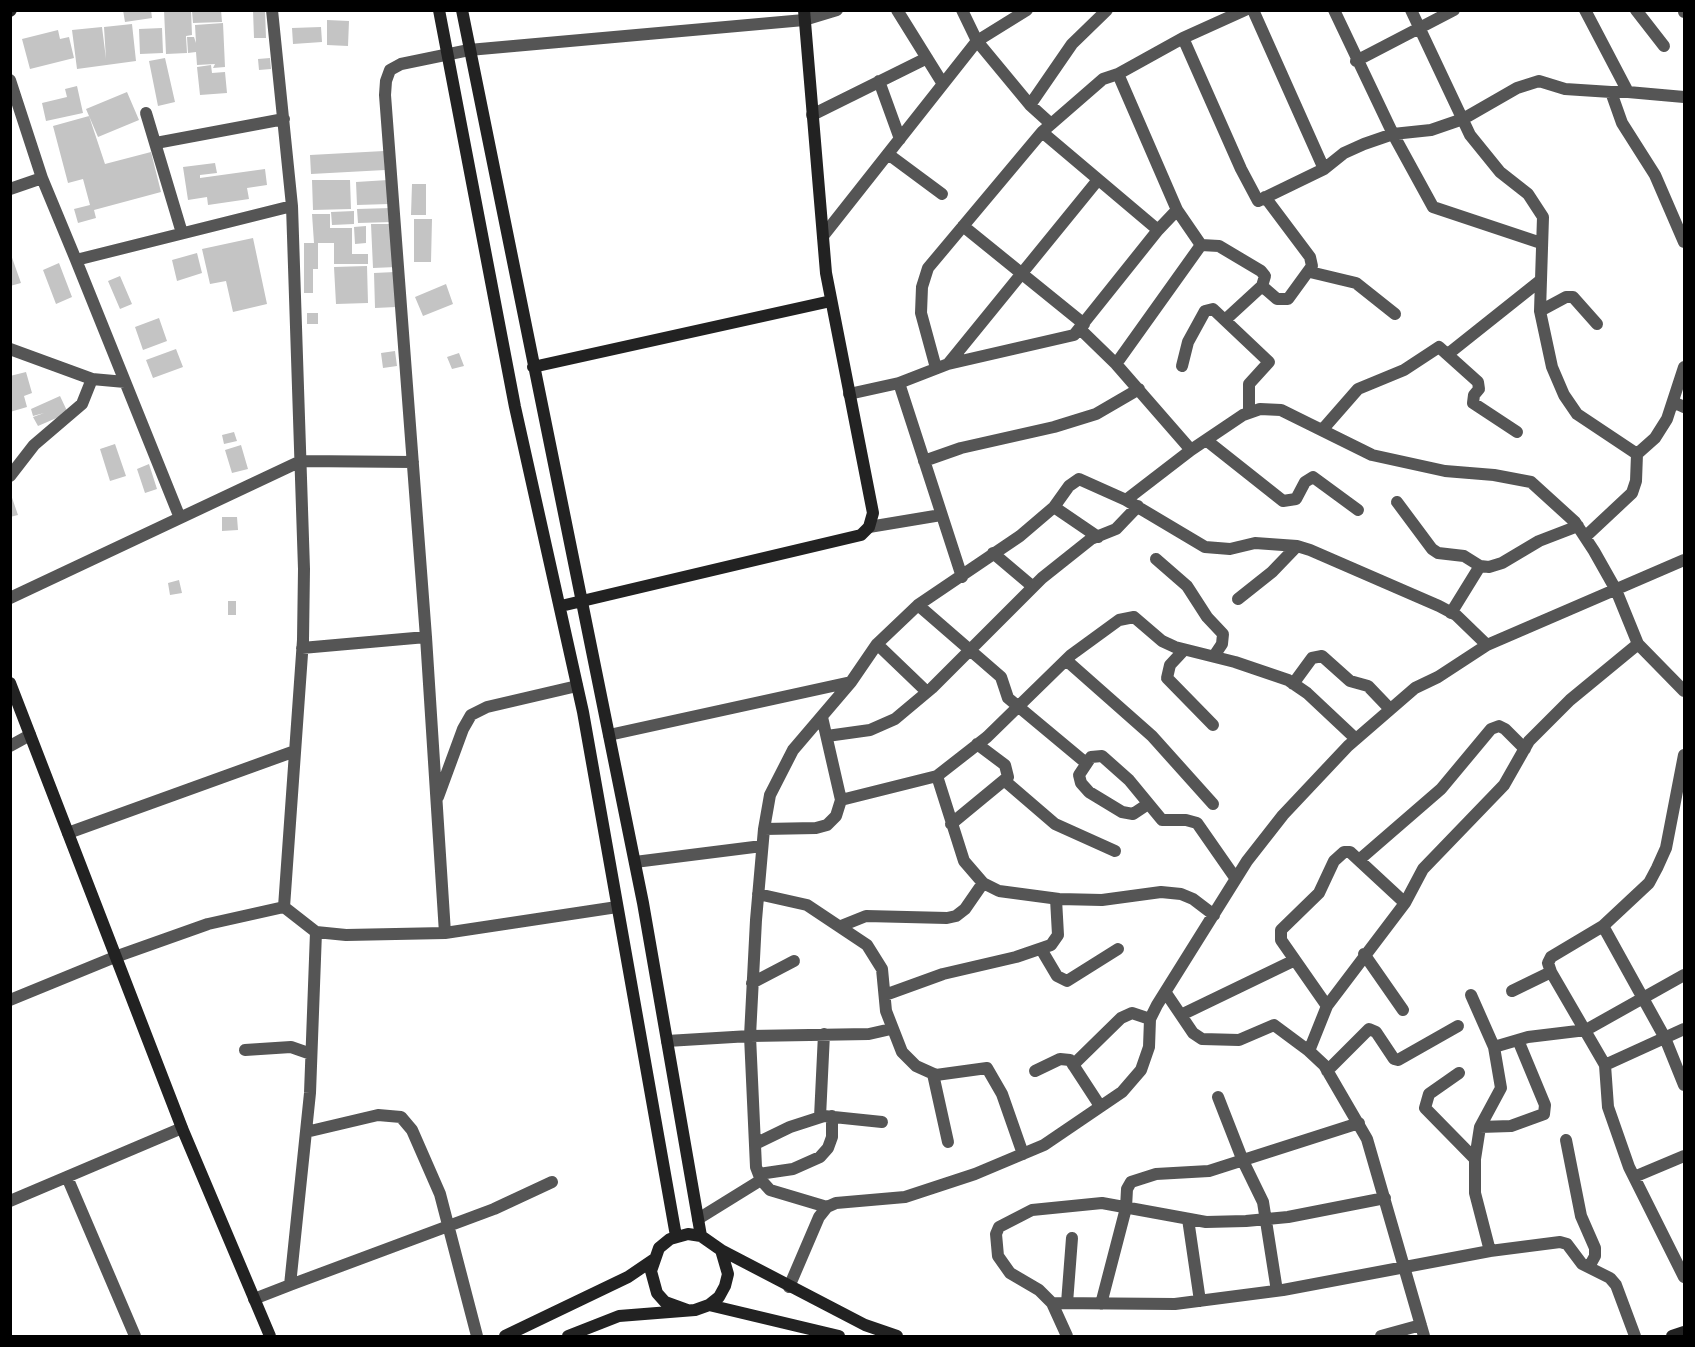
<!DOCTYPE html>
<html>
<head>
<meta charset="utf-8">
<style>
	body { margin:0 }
	#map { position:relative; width:1695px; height:1347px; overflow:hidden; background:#fff; font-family:"Varela Round",sans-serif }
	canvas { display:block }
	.frame { position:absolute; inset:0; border:12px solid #000; pointer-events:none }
</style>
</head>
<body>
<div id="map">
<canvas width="1695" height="1347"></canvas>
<div class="frame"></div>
</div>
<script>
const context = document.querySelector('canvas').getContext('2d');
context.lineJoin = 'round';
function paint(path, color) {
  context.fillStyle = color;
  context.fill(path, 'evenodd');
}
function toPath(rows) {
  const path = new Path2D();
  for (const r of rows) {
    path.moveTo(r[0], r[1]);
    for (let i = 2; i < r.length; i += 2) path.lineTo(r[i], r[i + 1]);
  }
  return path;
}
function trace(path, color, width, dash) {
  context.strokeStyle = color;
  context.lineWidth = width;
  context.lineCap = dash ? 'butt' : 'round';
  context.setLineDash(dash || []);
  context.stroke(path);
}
paint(toPath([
	[123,10,151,10,152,18,125,22],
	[164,10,191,10,192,35,186,36,187,53,166,54],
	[221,10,222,22,193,23,192,11],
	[253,10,265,10,266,38,254,38],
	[327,20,349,21,348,46,327,45],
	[223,23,225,67,213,68,215,64,197,65,196,52,188,53,187,37,194,37,196,43,195,25],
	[132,24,136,61,77,69,72,30,102,27,106,59,104,27],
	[321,27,322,42,293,44,292,28],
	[162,28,163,53,140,54,139,29],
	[58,30,60,39,69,37,74,58,30,69,22,39],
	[165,58,175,102,158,106,149,61],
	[270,58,271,69,259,70,258,59],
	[211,65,212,73,225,72,227,93,200,95,197,67],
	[77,86,83,113,46,121,42,103,67,97,65,89],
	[127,92,139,120,98,137,86,109],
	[89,116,105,164,151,152,161,192,94,210,96,218,78,223,74,209,90,205,83,179,68,183,53,126],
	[384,151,385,170,311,174,310,155],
	[215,163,217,173,200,175,200,178,265,169,267,185,247,188,249,199,208,205,207,197,188,200,183,167],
	[312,180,350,180,351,209,313,210],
	[388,180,389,204,357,205,356,182],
	[412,184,426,184,426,215,411,215],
	[391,208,392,222,358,223,357,209],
	[354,211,354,224,332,225,331,212],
	[312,214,330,214,330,228,352,228,352,254,368,254,368,264,334,264,334,243,318,243,318,269,313,269,313,293,304,293,304,243,314,243],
	[414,219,432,219,431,262,414,262],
	[371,224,394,224,396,267,373,268],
	[366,226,366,243,355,244,354,227],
	[253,238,267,304,233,312,226,281,210,284,202,249],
	[10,252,21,283,10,286],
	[197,253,202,273,177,281,172,260],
	[59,263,72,297,56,304,43,270],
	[367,266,368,303,336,304,334,267],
	[395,272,396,307,375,308,374,273],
	[120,276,132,304,120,309,108,281],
	[446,284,453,304,423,316,415,297],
	[307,313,318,313,318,324,307,324],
	[159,318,167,341,143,350,135,327],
	[176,349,183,367,153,378,146,360],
	[395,351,397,366,383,368,381,353],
	[459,353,464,366,452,369,447,357],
	[26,372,32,393,24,396,27,407,10,412,10,376],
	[60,396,68,413,38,426,33,417,44,413,33,416,31,409],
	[234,432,237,441,224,444,222,435],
	[115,444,126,476,110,481,100,449],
	[241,445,248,469,232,473,225,450],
	[149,464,157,489,145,493,137,469],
	[10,492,18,515,10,517],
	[222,517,237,517,238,530,222,531],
	[179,580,182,593,170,595,168,583],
	[228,601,236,601,236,615,228,615]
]), '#c4c4c4');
trace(toPath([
	[897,10,943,84],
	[1027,10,977,41,1030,105,1072,44,1107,10],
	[1253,10,1324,169],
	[1334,10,1393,134,1433,207,1541,243],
	[1411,10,1470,135,1500,172,1528,194,1543,217,1540,311,1552,367,1564,395,1577,414,1637,454],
	[1585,10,1628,92,1684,97],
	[1636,10,1664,46],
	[1684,10,1684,12],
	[1183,38,1241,169,1258,201,1324,169,1344,153,1364,144,1393,134,1431,130,1463,119,1517,88,1539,81,1565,89,1611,92],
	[1356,61,1454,10],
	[10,80,42,178,10,189],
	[879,81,900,139],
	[1628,92,1611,92,1622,123,1655,175,1684,242],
	[1030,105,1051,124],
	[146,113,182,233],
	[812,115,927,58],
	[1042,132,1103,79,1118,74],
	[156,143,284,119],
	[888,154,942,194],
	[42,178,76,260,292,206],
	[963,226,1084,324],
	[1158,230,1177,210,1118,74,1183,38,1245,10],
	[823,236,977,41,962,10],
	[1201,245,1219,246,1261,271,1265,276,1262,286,1225,320],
	[76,260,180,518],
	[1310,272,1356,283,1395,314],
	[1262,286,1277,299,1288,299,1312,266,1310,257,1265,197],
	[1540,311,1566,297,1573,297,1597,324],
	[1080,329,1116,364,1191,450],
	[10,349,92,379,125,382],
	[1448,354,1541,280],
	[948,364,1097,181],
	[1116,364,1201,245,1177,210],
	[1182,366,1188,342,1205,311,1213,309,1269,362,1249,384,1249,412],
	[899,383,962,577],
	[849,394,899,383,948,364,1074,335,1158,230,1042,132,928,268,922,287,921,313,936,368],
	[1673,402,1684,407],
	[1323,429,1358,389,1404,370,1439,347,1478,382,1479,389,1474,395,1473,403,1517,432],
	[1206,440,1283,501,1296,499,1305,482,1313,477,1358,510],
	[1637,454,1655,438,1667,419,1684,367],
	[924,461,961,448,1054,427,1096,414,1139,389],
	[10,476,34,445,82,404,92,379],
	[1126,500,1191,450,1243,415,1260,409,1281,410,1372,455,1445,471,1494,475,1531,482,1575,522,1594,551,1616,590,1638,644,1570,700,1529,741,1504,785,1423,869,1405,903,1327,1006,1309,1051,1324,1065,1367,1139,1424,1336],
	[1397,502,1432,549,1438,553,1464,556,1480,566,1489,567,1502,563,1539,541,1578,526],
	[1054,507,1098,537],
	[869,527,941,515],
	[1585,537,1632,493,1636,481,1637,454],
	[993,553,1032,586],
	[1156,559,1187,586,1207,617,1223,634,1222,644,1214,656],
	[10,598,301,461,413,462],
	[1238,599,1272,572,1297,546],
	[918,605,1001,677,1008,698,1086,763],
	[1451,613,1480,566],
	[877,644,927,692],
	[1638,644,1684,691],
	[302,648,426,637],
	[1184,650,1170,665,1167,678,1213,725],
	[1066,660,1152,736,1213,804],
	[1293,684,1312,658,1322,656,1350,681,1368,686,1390,709],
	[822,717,841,800,937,776,987,737,1071,655,1119,620,1134,617,1162,641,1175,647,1235,662,1288,680,1307,693,1356,739],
	[609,735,851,682],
	[827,736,870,730,895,719,932,688,1042,578,1091,539,1116,529,1138,506],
	[10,746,30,735],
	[1684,755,1666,848,1657,868,1649,883,1603,926,1665,1038,1684,1085],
	[937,776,964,861,983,883,999,891,1059,899,1102,900,1161,892,1181,894,1193,899,1214,915],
	[1005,781,1055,824,1115,851],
	[438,797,463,729,471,715,487,707,577,686],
	[1148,804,1133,814,1122,812,1089,792,1081,783,1079,775,1091,757,1102,756,1129,780,1162,820,1186,820,1197,823,1236,879],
	[951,824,1008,777,1005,765,977,744],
	[764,829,816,828,827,825,836,816,841,800],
	[68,833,295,751],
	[1359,860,1441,789,1491,729,1499,726,1505,729,1525,749],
	[635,862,762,846],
	[758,894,807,905,867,945,882,969,886,1011,902,1052,916,1066,936,1075,987,1068,1002,1094,1023,1154],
	[284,907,316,932,346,935,445,933,617,907],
	[841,926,866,916,947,918,956,916,965,909,983,883],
	[1603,926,1551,957,1548,963,1551,972,1605,1065,1608,1107,1629,1167,1684,1277],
	[445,933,426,637,385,95,386,81,390,70,401,64,469,50,804,20,837,10],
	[1041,949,1057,976,1067,981,1118,949],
	[1364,954,1403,1010],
	[752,983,794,961],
	[1512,991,1551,972],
	[1166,993,1193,1033,1202,1039,1239,1040,1274,1025,1309,1051],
	[885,995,943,974,1016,957,1051,945,1058,935,1056,899],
	[1471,995,1494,1047],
	[10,1000,115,957,208,924,284,907,303,640,304,569,292,206,272,10],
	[1327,1006,1281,940,1281,930,1319,893,1334,861,1344,852,1350,852,1405,903],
	[1181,1015,1295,960],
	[667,1041,750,1036,869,1034,891,1029],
	[245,1050,291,1047,311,1054],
	[1073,1065,1121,1018,1132,1013,1150,1019],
	[1605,1065,1684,1029],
	[1035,1071,1060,1059,1070,1060,1100,1106],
	[1327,1071,1369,1029,1376,1032,1394,1059,1398,1060,1458,1026],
	[1459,1073,1429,1094,1425,1108,1475,1159],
	[933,1074,948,1142],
	[1218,1097,1243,1161,1263,1202,1277,1291],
	[820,1117,824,1034],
	[1480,1127,1511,1126,1544,1114,1545,1105,1518,1040],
	[306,1132,378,1115,401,1117,412,1130,440,1194,477,1336],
	[1566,1140,1581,1216,1595,1248,1595,1256,1589,1267],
	[755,1144,790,1127,824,1116,882,1122],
	[759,1174,793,1169,820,1157,828,1148,832,1137,832,1116],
	[67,1177,135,1336],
	[1634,1177,1684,1156],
	[10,1201,182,1128],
	[827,1207,770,1190,761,1180,756,1167,750,1036,756,920,764,829,770,795,793,750,851,682,877,644,918,605,1020,536,1054,507,1069,486,1079,479,1126,500,1205,547,1230,549,1255,543,1297,546,1310,550,1439,606,1456,615,1487,645],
	[698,1219,761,1180],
	[1188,1219,1200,1301],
	[1490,1251,1475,1193,1475,1159,1480,1127,1501,1088,1494,1047,1528,1037,1586,1030,1684,975],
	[290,1285,494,1209,552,1182],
	[789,1287,819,1217,827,1207,836,1203,905,1197,975,1174,1044,1145,1122,1092,1141,1070,1149,1047,1150,1019,1157,1005,1247,861,1283,815,1348,746,1415,688,1438,677,1487,645,1684,560],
	[254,1299,290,1285,310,1093,316,932],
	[1052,1303,1175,1304,1283,1290,1490,1251,1560,1242,1567,1244,1582,1264,1610,1278,1616,1285,1635,1336],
	[1067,1303,1072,1238],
	[1101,1304,1126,1208,1127,1189,1131,1182,1156,1174,1209,1171,1359,1123],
	[1067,1336,1052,1303,1039,1290,1010,1273,998,1256,996,1234,999,1227,1032,1210,1102,1203,1206,1222,1246,1221,1288,1217,1385,1198],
	[1381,1336,1421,1325]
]), '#555', 12);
trace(toPath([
	[439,10,515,407,583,712,676,1236],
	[462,10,643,903,701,1236],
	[10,11,11,10],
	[533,367,831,301],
	[561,606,861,535,869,527,873,513,826,273,804,10],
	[10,683,182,1128,270,1336],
	[721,1250,865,1325,897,1336],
	[709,1305,839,1336],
	[505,1336,628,1277,653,1260],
	[568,1336,619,1316,695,1310,709,1305,719,1297,725,1286,728,1274,721,1250,701,1236,688,1234,670,1239,659,1248,651,1271,657,1293,665,1302,687,1310],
	[1672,1336,1684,1332]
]), '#222', 12);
</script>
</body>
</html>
